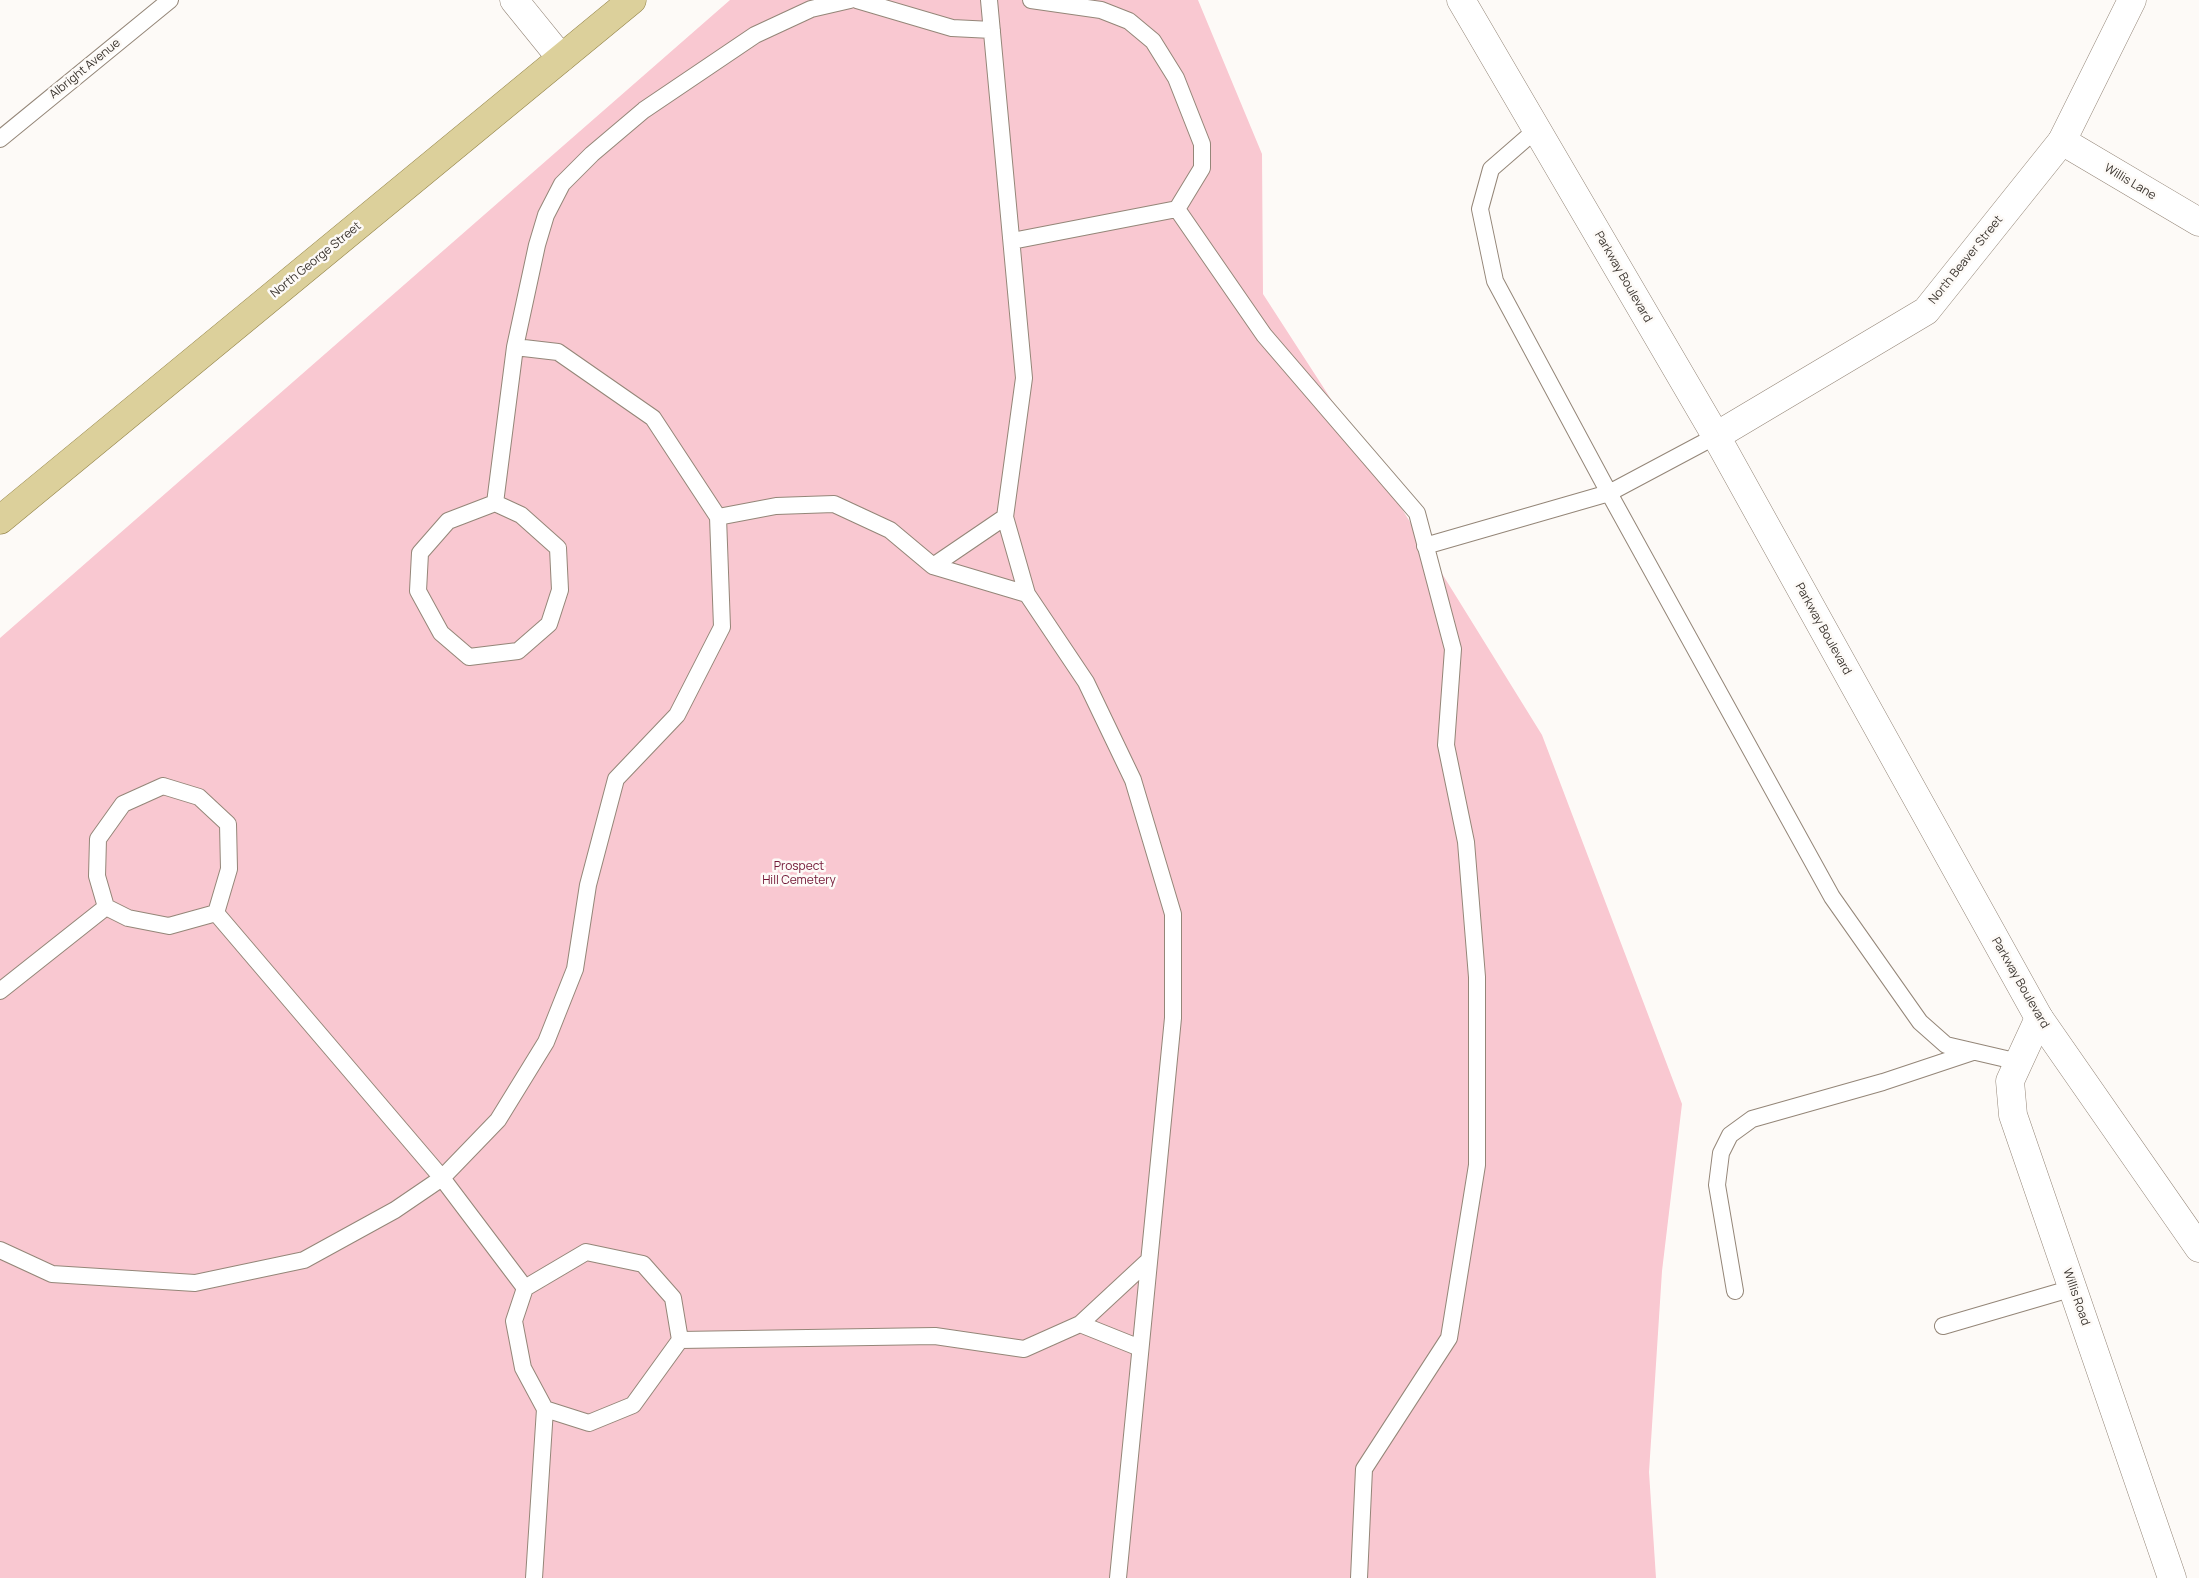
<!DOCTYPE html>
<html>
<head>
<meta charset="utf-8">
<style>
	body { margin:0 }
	canvas { display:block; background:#fdfaf7 }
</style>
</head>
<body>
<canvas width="2199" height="1578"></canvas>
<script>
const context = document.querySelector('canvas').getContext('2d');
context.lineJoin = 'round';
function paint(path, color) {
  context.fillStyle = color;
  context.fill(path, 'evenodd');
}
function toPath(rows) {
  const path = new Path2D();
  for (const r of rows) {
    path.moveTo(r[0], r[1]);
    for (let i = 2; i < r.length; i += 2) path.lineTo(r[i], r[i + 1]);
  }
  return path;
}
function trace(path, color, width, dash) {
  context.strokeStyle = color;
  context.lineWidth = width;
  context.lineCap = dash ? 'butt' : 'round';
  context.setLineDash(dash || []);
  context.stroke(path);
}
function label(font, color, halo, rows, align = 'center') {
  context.font = font + ' Manrope,sans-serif';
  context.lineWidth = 5;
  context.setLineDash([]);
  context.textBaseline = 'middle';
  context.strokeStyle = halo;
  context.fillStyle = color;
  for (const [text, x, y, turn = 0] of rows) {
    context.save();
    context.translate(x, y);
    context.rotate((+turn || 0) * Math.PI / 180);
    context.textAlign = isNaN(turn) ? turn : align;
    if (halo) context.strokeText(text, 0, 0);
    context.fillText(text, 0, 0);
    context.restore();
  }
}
paint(toPath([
	[730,0,1198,0,1262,154,1263,294,1402,509,1542,735,1682,1104,1662,1271,1649,1472,1656,1578,0,1578,0,638]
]), '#f9c8d1');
const lane = toPath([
	[857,0,952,28,992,30],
	[989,0,1024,378,1005,517,1027,594,1086,682,1133,780,1173,914,1173,1018,1118,1578],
	[1031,0,1101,10,1129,21,1153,41,1176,78,1202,144,1202,168,1177,209],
	[1537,129,1491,169,1480,209,1495,281,1609,493,1832,897,1920,1022,1946,1045,2019,1062],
	[0,139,170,0],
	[1012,241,1177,209,1264,335,1417,513,1453,649,1446,745,1466,842,1477,977,1477,1165,1449,1338,1364,1469,1359,1578],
	[515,347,537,245,546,215,562,184,592,154,644,110,755,35,811,9,850,0],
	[495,503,448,521,420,553,418,591,441,633,469,657,518,651,549,624,560,590,558,548,521,515,495,503,515,347,558,352,653,418,718,517,722,627,677,715,616,779,588,885,575,969,546,1042,498,1120,442,1178,525,1288,514,1321,523,1368,545,1409,589,1423,633,1405,680,1340,673,1298,643,1264,586,1252,525,1288],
	[718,517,776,506,834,504,890,530,933,566,1005,517],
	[1425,546,1609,493,1716,436],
	[933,566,1027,594],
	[163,786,199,797,228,824,229,869,216,913,169,926,128,918,106,907,97,876,98,839,123,804,163,786],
	[0,991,106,907],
	[0,1250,52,1274,195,1283,304,1260,395,1210,442,1178,216,913],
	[1735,1291,1717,1185,1721,1153,1730,1135,1752,1119,1883,1082,1973,1052],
	[1080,1324,1140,1348],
	[1943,1326,2073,1288],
	[680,1340,935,1336,1024,1349,1080,1324,1149,1260],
	[534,1578,545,1409]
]);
const street = toPath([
	[514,0,561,58],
	[2062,141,2199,222],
	[2039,1018,2010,1081,2013,1115,2172,1578]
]);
const secondary = toPath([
	[1461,0,1716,436,2039,1018,2199,1248],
	[1716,436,1926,311,2062,141,2132,0]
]);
const primary = toPath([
	[0,520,632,0]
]);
trace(lane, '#948678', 18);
trace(street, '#948678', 29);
trace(secondary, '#948678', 29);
trace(primary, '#94854a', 29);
trace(lane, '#fff', 16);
trace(street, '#fff', 28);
trace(secondary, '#fff', 28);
trace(primary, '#dcd09b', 28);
label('12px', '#3c3630', '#fdfaf7', [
	["Albright Avenue",85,69,-39],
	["Willis Lane",2130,182,31],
	["North George Street",316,260,-39],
	["North Beaver Street",1966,260,-51],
	["Parkway Boulevard",1623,277,60],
	["Parkway Boulevard",1823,629,61],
	["Parkway Boulevard",2020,983,60],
	["Willis Road",2076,1297,71]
]);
label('12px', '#711635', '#fdfaf7', [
	["Prospect",799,867],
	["Hill Cemetery",799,881]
]);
</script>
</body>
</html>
